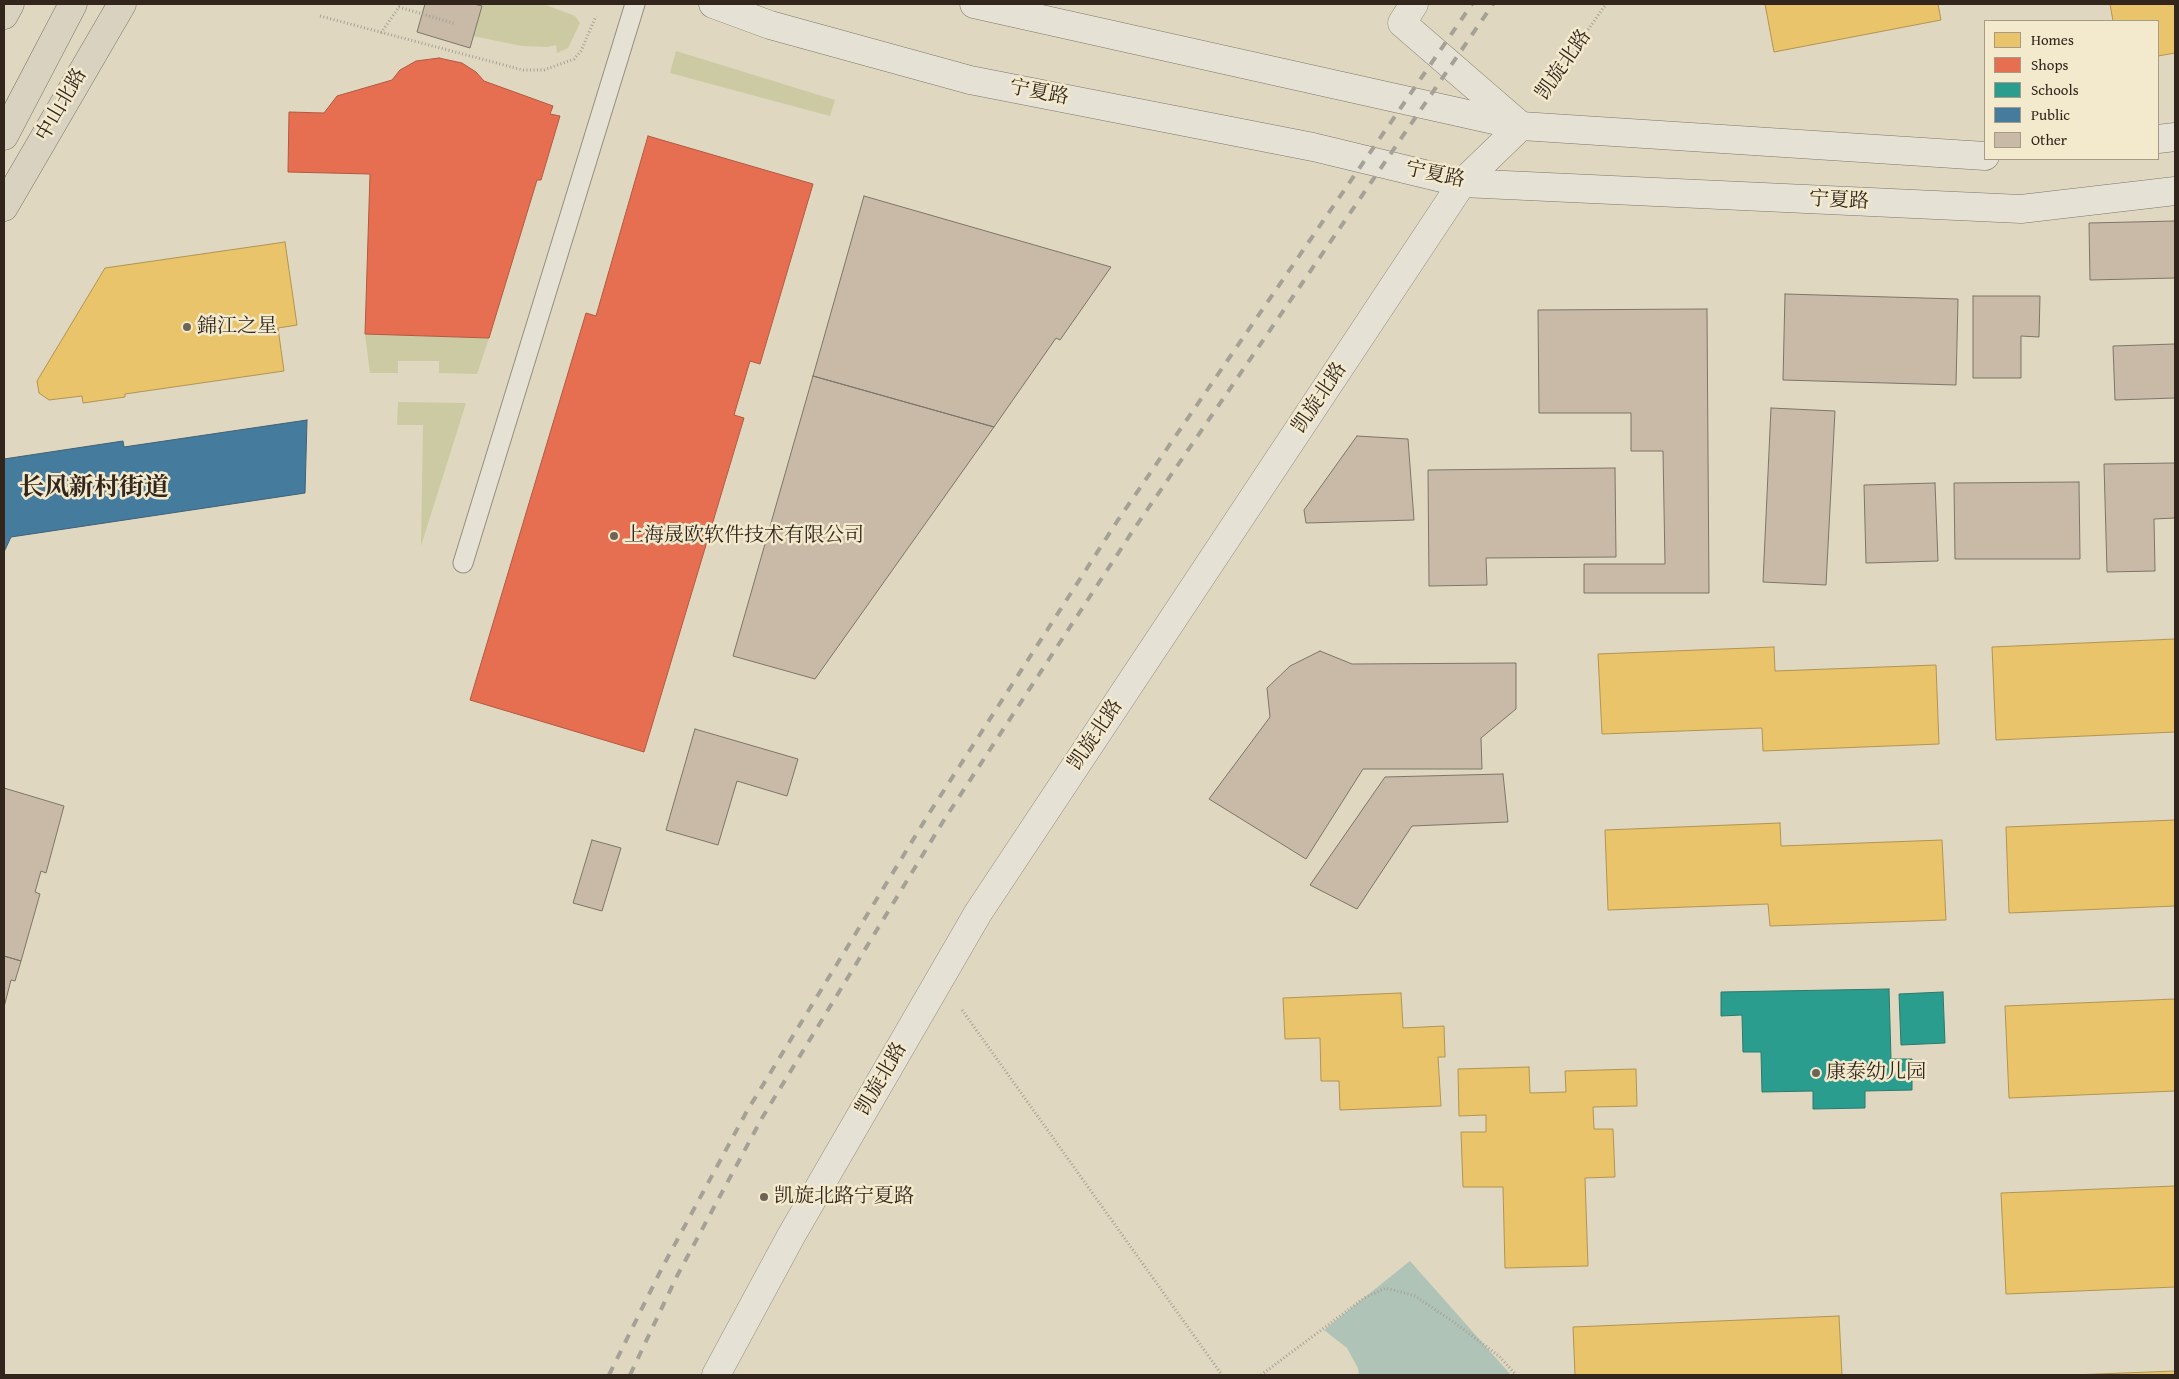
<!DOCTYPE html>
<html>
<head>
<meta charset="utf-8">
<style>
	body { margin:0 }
	#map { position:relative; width:2179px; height:1379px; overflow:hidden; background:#dfd7bf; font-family:"Gentium Book Plus",serif }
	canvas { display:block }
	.frame { position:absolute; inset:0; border:5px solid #32251c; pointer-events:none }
	.legend { position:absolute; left:1984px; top:20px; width:175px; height:140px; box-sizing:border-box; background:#f3e9cd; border:1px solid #a69b86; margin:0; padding:6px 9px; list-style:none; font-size:15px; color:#32251c }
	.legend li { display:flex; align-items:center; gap:10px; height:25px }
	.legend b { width:25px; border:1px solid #a69b86 }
</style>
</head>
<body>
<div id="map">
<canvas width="2179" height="1379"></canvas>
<div class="frame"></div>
<ul class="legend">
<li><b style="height:14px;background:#e9c46a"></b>Homes</li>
<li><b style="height:14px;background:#e76f51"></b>Shops</li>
<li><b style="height:14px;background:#2a9d8f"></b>Schools</li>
<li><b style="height:14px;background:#457b9d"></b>Public</li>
<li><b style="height:14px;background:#c9b9a7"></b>Other</li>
</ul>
</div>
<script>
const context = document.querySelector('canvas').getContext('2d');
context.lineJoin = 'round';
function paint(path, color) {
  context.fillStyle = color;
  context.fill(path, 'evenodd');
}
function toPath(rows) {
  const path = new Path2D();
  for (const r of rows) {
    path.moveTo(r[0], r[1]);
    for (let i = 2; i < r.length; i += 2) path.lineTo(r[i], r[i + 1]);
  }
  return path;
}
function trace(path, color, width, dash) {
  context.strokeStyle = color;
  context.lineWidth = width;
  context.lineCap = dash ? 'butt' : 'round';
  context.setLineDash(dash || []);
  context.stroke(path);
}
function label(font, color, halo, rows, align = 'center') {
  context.font = font + ' "Gentium Book Plus","Noto Serif SC",serif';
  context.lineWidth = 5;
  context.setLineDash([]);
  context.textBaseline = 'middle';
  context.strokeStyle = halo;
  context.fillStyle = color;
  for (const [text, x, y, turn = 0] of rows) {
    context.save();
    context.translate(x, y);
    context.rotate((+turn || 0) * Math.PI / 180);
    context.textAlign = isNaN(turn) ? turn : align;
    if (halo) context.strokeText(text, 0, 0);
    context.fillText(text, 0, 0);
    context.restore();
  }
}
paint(toPath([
	[474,4,543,4,575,16,580,23,568,48,557,53,556,45,547,47,522,46,473,36,482,6],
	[676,51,835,100,830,116,670,73],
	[365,334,489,338,477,374,439,373,439,361,398,361,398,373,370,373],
	[398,402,466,403,421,546,423,425,397,425]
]), '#cbcaa2');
paint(toPath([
	[1410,1261,1511,1375,1359,1375,1358,1368,1347,1348,1324,1330]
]), '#afc3b7');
const homes = toPath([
	[1765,4,1938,4,1941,20,1774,52,1765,4],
	[2110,4,2175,4,2175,53,2158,56,2158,21,2113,21,2110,4],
	[285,242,297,325,278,328,284,371,125,394,125,397,83,403,82,396,49,400,39,393,37,381,105,268,285,242],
	[2175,639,2175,732,1996,740,1992,647,2175,639],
	[1774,647,1775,671,1936,665,1939,744,1763,751,1762,728,1602,734,1598,654,1774,647],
	[2175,820,2175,906,2009,913,2006,827,2175,820],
	[1780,823,1781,846,1942,840,1946,920,1770,926,1768,904,1608,910,1605,830,1780,823],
	[1401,993,1403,1028,1444,1026,1445,1057,1438,1057,1441,1106,1340,1110,1339,1081,1321,1081,1320,1038,1285,1039,1283,998,1401,993],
	[2175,999,2175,1091,2009,1098,2005,1006,2175,999],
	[1529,1067,1530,1093,1566,1092,1565,1071,1636,1069,1637,1106,1593,1107,1594,1129,1613,1129,1615,1177,1585,1178,1588,1266,1505,1268,1503,1187,1463,1187,1461,1132,1486,1132,1486,1115,1459,1116,1458,1069,1529,1067],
	[2175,1186,2175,1287,2006,1294,2001,1193,2175,1186],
	[1839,1316,1842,1375,1575,1375,1573,1327,1839,1316],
	[2175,1371,2175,1375,2072,1375,2175,1371]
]);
paint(homes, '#e9c46a');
trace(homes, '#b29453', 1);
const shops = toPath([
	[439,58,462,63,476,72,484,81,553,106,550,114,560,116,541,180,537,180,489,338,365,334,370,174,288,172,289,112,324,113,337,96,392,80,400,70,416,61,439,58],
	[648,136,813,184,760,364,750,361,734,415,744,418,644,752,470,700,586,313,596,316,648,136]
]);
paint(shops, '#e76f51');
trace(shops, '#b15941', 1);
const schools = toPath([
	[1889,989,1891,1059,1912,1059,1912,1090,1865,1091,1865,1108,1813,1109,1813,1091,1762,1092,1761,1052,1743,1052,1742,1015,1721,1016,1721,992,1889,989],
	[1943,992,1945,1043,1901,1045,1899,994,1943,992]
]);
paint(schools, '#2a9d8f');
trace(schools, '#2c796c', 1);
const public = toPath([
	[307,420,305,493,11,537,4,552,4,459,123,441,124,447,307,420]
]);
paint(public, '#457b9d');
trace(public, '#3f6176', 1);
const building = toPath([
	[425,4,474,4,482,6,470,48,417,32,425,4],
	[864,196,1111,267,1060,340,1056,338,994,427,813,376,864,196],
	[2175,221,2175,278,2090,280,2089,223,2175,221],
	[1785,294,1958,299,1956,385,1783,380,1785,294],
	[1973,296,2040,296,2039,337,2021,336,2021,378,1973,378,1973,296],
	[1707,309,1709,593,1584,593,1584,564,1665,564,1663,451,1631,451,1631,413,1539,413,1538,310,1707,309],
	[2175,344,2175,398,2115,400,2113,346,2175,344],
	[813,376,994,427,815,679,733,656,813,376],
	[1771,408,1835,411,1826,585,1763,582,1771,408],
	[1357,436,1408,439,1414,520,1306,523,1304,510,1357,436],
	[2175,463,2175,518,2154,519,2155,571,2107,572,2104,464,2175,463],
	[1615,468,1616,557,1486,558,1487,585,1429,586,1428,470,1615,468],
	[2079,482,2080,559,1955,559,1954,483,2079,482],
	[1935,483,1938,561,1866,563,1864,485,1935,483],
	[1320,651,1352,664,1516,663,1516,709,1481,738,1482,769,1363,769,1306,859,1209,799,1270,717,1267,688,1290,666,1320,651],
	[695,729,798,759,787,796,737,781,718,845,666,830,695,729],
	[1503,774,1508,822,1412,826,1357,909,1310,885,1385,777,1503,774],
	[4,788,64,806,46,873,41,871,35,892,40,894,21,961,4,956,4,788],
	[592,840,621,848,602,911,573,903,592,840],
	[4,956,21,961,15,981,11,980,4,1007,4,956]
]);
paint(building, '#c9b9a7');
trace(building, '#7c7669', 1);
const service = toPath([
	[463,563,635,4]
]);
const tertiary = toPath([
	[716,1375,791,1236,978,913,1462,183,1521,126,1402,23,1414,4]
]);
const secondary = toPath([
	[713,4,770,25,970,80,1313,147,1462,183,2021,209,2175,191],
	[974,4,1521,126,1985,156],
	[2158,139,2175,137]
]);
const primary = toPath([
	[4,207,122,4]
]);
const trunk = toPath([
	[4,15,10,4],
	[4,136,73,4]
]);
trace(service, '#948e80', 21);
trace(tertiary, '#948e80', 29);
trace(secondary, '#7c7669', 29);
trace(primary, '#7c7669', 29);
trace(trunk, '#7c7669', 29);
trace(toPath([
	[320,16,523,70,544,70,574,59,581,51,596,16],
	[381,33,399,7,456,24],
	[1544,93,1606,4],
	[962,1010,1222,1375],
	[1261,1375,1364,1298,1386,1288,1415,1296,1455,1323,1499,1356,1516,1375]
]), '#a6a197', 3, [1, 2.5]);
trace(service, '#e6e1d5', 19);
trace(tertiary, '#e6e1d5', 28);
trace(secondary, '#e6e1d5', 28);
trace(primary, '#d9d2c1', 28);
trace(trunk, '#d9d2c1', 28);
trace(toPath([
	[609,1375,662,1268,747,1111,930,812,1118,520,1472,4],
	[630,1375,677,1276,762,1118,944,820,1132,532,1493,4]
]), '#a6a197', 4, [9, 9]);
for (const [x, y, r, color] of [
	[187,327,5,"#6f6355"],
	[614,536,5,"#6f6355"],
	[1816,1073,5,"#6f6355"],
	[764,1197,5,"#6f6355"]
]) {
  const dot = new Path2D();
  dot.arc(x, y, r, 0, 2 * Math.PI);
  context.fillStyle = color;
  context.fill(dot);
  trace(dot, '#f3e9cd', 2);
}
label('20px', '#32251c', '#f3e9cd', [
	["凯旋北路",1564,65,-55],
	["宁夏路",1039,93,11],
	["中山北路",62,105,-60],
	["宁夏路",1435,175,12],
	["宁夏路",1839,201,3],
	["凯旋北路",1320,398,-56],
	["凯旋北路",1096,735,-56],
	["凯旋北路",882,1079,-60]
]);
label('20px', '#32251c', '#f3e9cd', [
	["錦江之星",197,327],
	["上海晟欧软件技术有限公司",624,536],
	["康泰幼儿园",1826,1073],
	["凯旋北路宁夏路",774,1197]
], 'left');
label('bold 25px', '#32251c', '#f3e9cd', [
	["长风新村街道",94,489]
]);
</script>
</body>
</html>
